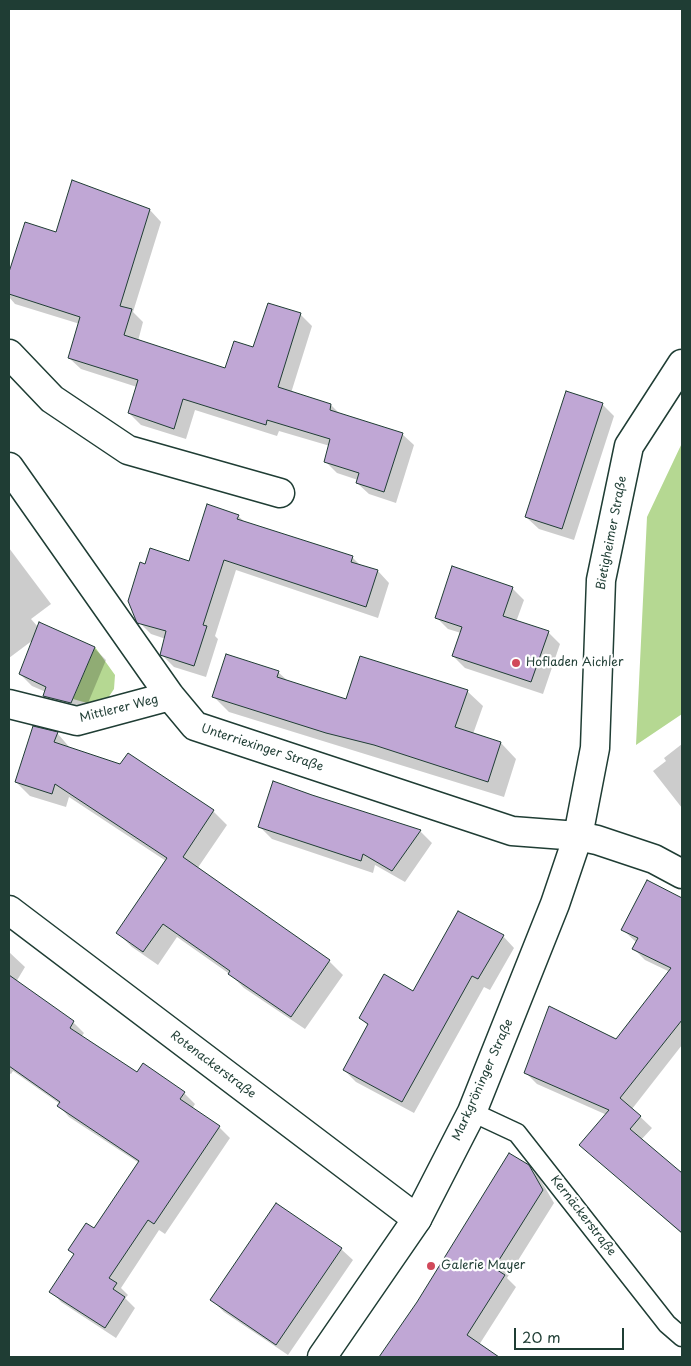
<!DOCTYPE html>
<html>
<head>
<meta charset="utf-8">
<style>
	body { margin:0 }
	#map { position:relative; width:691px; height:1366px; overflow:hidden; background:#fff; font-family:"Playpen Sans",sans-serif }
	canvas { display:block }
	.frame { position:absolute; inset:0; border:10px solid #1f3d34; pointer-events:none }
	.scale { position:absolute; left:514px; top:1328px; width:110px; height:22px; box-sizing:border-box; border:2px solid #1f3d34; border-top:0; padding-left:6px; font-size:15px; line-height:18px; white-space:nowrap; color:#1f3d34; -webkit-text-stroke:4px #fff; paint-order:stroke }
</style>
</head>
<body>
<div id="map">
<canvas width="691" height="1366"></canvas>
<div class="frame"></div>
<div class="scale">20 m</div>
</div>
<script>
const context = document.querySelector('canvas').getContext('2d');
context.lineJoin = 'round';
function paint(path, color) {
  context.fillStyle = color;
  context.fill(path, 'evenodd');
}
function toPath(rows) {
  const path = new Path2D();
  for (const r of rows) {
    path.moveTo(r[0], r[1]);
    for (let i = 2; i < r.length; i += 2) path.lineTo(r[i], r[i + 1]);
  }
  return path;
}
function trace(path, color, width, dash) {
  context.strokeStyle = color;
  context.lineWidth = width;
  context.lineCap = dash ? 'butt' : 'round';
  context.setLineDash(dash || []);
  context.stroke(path);
}
function label(font, color, halo, rows, align = 'center') {
  context.font = font + ' "Playpen Sans",sans-serif';
  context.lineWidth = 4.5;
  context.setLineDash([]);
  context.textBaseline = 'middle';
  context.strokeStyle = halo;
  context.fillStyle = color;
  for (const [text, x, y, turn = 0] of rows) {
    context.save();
    context.translate(x, y);
    context.rotate((+turn || 0) * Math.PI / 180);
    context.textAlign = isNaN(turn) ? turn : align;
    if (halo) context.strokeText(text, 0, 0);
    context.fillText(text, 0, 0);
    context.restore();
  }
}
paint(toPath([
	[682,443,682,714,636,745,647,517],
	[95,647,115,675,114,689,108,698,98,703,87,703,73,699]
]), '#b5d892');
paint(toPath([
	[73,182,150,210,161,222,133,312,143,322,138,341,226,370,300,314,312,326,291,393,331,405,340,414,402,434,414,445,396,503,369,494,357,483,358,480,337,473,325,461,330,446,279,431,277,436,195,410,186,439,141,425,129,413,137,387,81,369,69,358,80,324,15,304,9,297,9,276,26,223,57,233],
	[602,404,614,416,574,540,539,529,526,517],
	[238,516,245,522,352,557,361,566,378,571,389,583,378,618,236,570,215,636,218,639,206,677,174,667,162,655,166,639,151,634,139,622,146,565,190,562],
	[9,548,51,604,31,619,38,627,94,648,106,660,83,715,56,708,44,696,46,692,32,686,20,674,33,640,9,658],
	[512,588,524,600,516,622,548,632,560,644,543,694,465,668,453,656,461,633,448,629,436,617],
	[278,672,289,682,347,701,467,691,483,706,473,734,501,743,516,759,504,797,229,712,214,697],
	[34,728,58,734,71,749,213,811,227,825,197,869,329,961,343,975,305,1029,244,988,231,975,177,937,158,965,132,947,118,933,166,861,69,797,66,807,30,796,16,782],
	[682,744,682,808,653,771,666,761,664,758],
	[274,783,420,831,432,843,405,882,375,865,373,873,272,839,260,827],
	[647,882,682,900,682,1045,632,1109,652,1128,641,1140,682,1174,682,1234,581,1145,607,1115,537,1084,526,1073,616,1040,670,972,645,960,634,949,637,943,623,930],
	[503,936,514,948,490,990,484,987,414,1113,356,1082,344,1070,368,1026,361,1018,414,992],
	[9,952,25,967,16,982,73,1022,84,1033,81,1037,137,1074,184,1093,195,1104,192,1109,219,1127,230,1138,165,1234,159,1230,121,1288,128,1295,125,1298,135,1308,116,1338,61,1302,51,1291,75,1255,70,1250,94,1230,139,1163,69,1117,59,1106,60,1104,13,1071,11,1074,9,1073],
	[528,1166,540,1179,554,1203,507,1278,516,1287,479,1345,497,1357,380,1357,418,1303],
	[341,1249,353,1260,288,1355,224,1312,212,1300]
]), '#0003');
const building = toPath([
	[72,180,150,209,120,306,132,309,124,335,225,368,234,341,253,347,268,303,301,313,278,387,331,404,330,410,403,433,384,492,356,483,359,473,324,462,330,439,267,420,266,425,183,399,174,429,128,413,138,380,68,358,80,317,9,294,9,272,25,222,56,232,72,180],
	[566,391,603,403,562,529,525,517,566,391],
	[207,504,239,515,237,519,353,556,351,562,378,570,366,607,224,560,203,625,207,626,194,666,160,655,166,631,137,623,128,601,140,562,145,564,150,548,189,561,207,504],
	[452,566,513,587,503,616,549,631,531,682,452,656,462,627,435,618,452,566],
	[39,622,95,647,71,703,43,696,46,687,19,674,39,622],
	[226,654,279,671,277,677,346,699,360,656,468,690,455,727,501,742,488,782,374,745,326,733,212,697,226,654],
	[33,726,58,732,54,742,120,764,128,753,214,810,183,857,330,960,291,1017,228,974,230,971,163,924,143,952,116,933,167,858,55,784,52,794,15,782,33,726],
	[273,781,312,795,421,830,392,871,363,854,361,861,258,827,273,781],
	[647,880,682,898,682,1020,620,1098,641,1116,630,1129,682,1173,682,1233,579,1145,609,1110,524,1073,549,1006,616,1039,671,968,632,949,638,938,621,930,647,880],
	[458,911,504,935,478,979,472,976,402,1102,343,1070,368,1024,359,1018,384,974,413,991,458,911],
	[9,975,74,1021,70,1028,137,1072,143,1063,185,1092,180,1099,220,1126,154,1224,148,1220,109,1278,117,1283,113,1289,125,1297,105,1328,49,1292,74,1254,68,1250,86,1223,94,1228,139,1161,57,1106,60,1102,9,1066,9,975],
	[509,1153,529,1165,543,1190,494,1268,505,1275,467,1335,499,1357,379,1357,417,1302,509,1153],
	[276,1203,342,1248,276,1345,210,1300,276,1203]
]);
paint(building, '#c0a7d5');
trace(building, '#1f3d34', 1);
const service = toPath([
	[472,1112,517,1133,667,1324,682,1337]
]);
const minor = toPath([
	[9,354,52,399,128,450,280,493],
	[9,467,170,696,195,726,512,831,578,836,597,840,654,859,682,874],
	[9,704,77,721,170,696],
	[9,910,417,1219]
]);
const tertiary = toPath([
	[322,1357,417,1219,472,1112,555,904,578,836,595,748,601,580,629,446,682,364]
]);
trace(service, '#1f3d34', 21);
trace(minor, '#1f3d34', 31);
trace(tertiary, '#1f3d34', 31);
trace(service, '#fff', 18);
trace(minor, '#fff', 28);
trace(tertiary, '#fff', 28);
for (const [x, y, r, color] of [
	[516,663,5,"#d1495b"],
	[431,1266,5,"#d1495b"]
]) {
  const dot = new Path2D();
  dot.arc(x, y, r, 0, 2 * Math.PI);
  context.fillStyle = color;
  context.fill(dot);
  trace(dot, '#fff', 2);
}
label('12px', '#1f3d34', '#fff', [
	["Bietigheimer Straße",612,533,-79],
	["Mittlerer Weg",119,709,-14],
	["Unterriexinger Straße",262,748,18],
	["Rotenackerstraße",213,1065,37],
	["Markgröninger Straße",483,1080,-66],
	["Kernäckerstraße",583,1216,52]
]);
label('12px', '#1f3d34', '#fff', [
	["Hofladen Aichler",526,663],
	["Galerie Mayer",441,1266]
], 'left');
</script>
</body>
</html>
